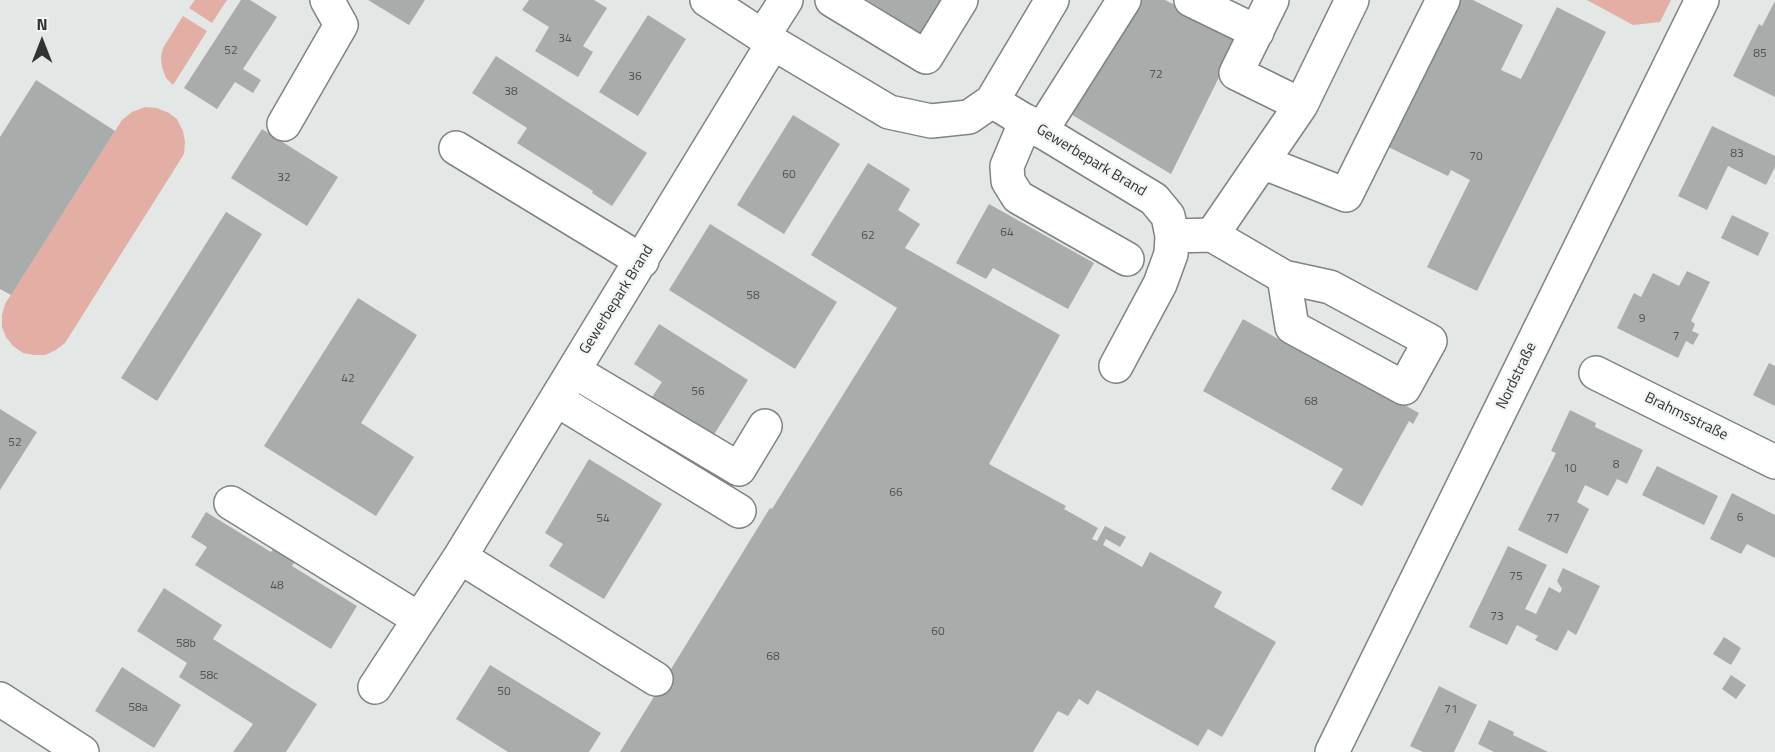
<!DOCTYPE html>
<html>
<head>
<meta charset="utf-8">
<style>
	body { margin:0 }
	#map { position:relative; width:1775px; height:752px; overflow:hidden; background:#e3e8e6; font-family:"Titillium Web",sans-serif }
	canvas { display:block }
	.north { position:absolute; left:12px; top:12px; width:60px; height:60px; -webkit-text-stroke:4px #f1f5f4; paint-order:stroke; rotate:0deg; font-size:16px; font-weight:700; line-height:24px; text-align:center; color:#313332 }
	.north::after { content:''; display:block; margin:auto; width:21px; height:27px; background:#313332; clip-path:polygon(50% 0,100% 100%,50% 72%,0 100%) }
</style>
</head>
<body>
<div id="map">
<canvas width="1775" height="752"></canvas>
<div class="north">N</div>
</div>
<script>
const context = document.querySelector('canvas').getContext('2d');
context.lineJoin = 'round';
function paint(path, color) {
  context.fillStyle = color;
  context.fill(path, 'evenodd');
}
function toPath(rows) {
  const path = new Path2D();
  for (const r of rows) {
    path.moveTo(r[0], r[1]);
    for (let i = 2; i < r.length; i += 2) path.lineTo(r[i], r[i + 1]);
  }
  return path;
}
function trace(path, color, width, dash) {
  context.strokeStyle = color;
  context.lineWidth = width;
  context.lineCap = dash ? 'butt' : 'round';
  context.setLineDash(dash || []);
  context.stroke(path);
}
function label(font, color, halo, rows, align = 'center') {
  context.font = font + ' "Titillium Web",sans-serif';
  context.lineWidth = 4.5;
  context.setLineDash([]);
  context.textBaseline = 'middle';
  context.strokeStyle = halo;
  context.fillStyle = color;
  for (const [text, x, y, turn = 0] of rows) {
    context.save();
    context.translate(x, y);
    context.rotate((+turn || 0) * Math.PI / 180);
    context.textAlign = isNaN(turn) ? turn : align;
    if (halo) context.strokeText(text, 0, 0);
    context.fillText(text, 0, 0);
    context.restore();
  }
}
paint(toPath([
	[195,0,227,0,212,23,189,8],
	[1587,0,1671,0,1660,22,1633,25],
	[183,16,207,31,173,85,166,78,162,67,161,57,163,48],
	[145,107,157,108,169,113,177,119,183,131,185,142,184,154,65,343,56,350,45,355,34,355,23,353,13,346,6,337,2,327,2,315,5,304,122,120,132,112]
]), '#e3aea4');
paint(toPath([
	[241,0,250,0,277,17,243,69,261,80,253,93,235,82,217,109,184,88],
	[368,0,425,0,409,25],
	[529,0,594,0,607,8,583,46,593,52,578,77,535,51,549,27,522,10],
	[867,0,945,0,923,35],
	[1137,0,1165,0,1239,37,1171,174,1069,113],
	[1454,0,1473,0,1523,25,1501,70,1521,79,1557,7,1606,32,1477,291,1427,267,1470,180,1451,170,1448,176,1382,144],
	[1775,1,1775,97,1733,76,1759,24,1762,26],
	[648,15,686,39,638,116,599,92],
	[496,56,647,153,612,206,592,193,593,191,517,143,527,128,472,93],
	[36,80,115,131,11,295,0,289,0,137],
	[793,115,840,144,784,234,737,205],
	[1712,126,1775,156,1775,167,1766,185,1728,166,1707,210,1678,196],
	[262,129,338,177,307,226,231,178],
	[868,163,910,189,898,210,920,224,905,248,1060,335,989,464,1066,506,1064,509,1098,528,1092,539,1097,541,1105,526,1126,537,1120,547,1106,539,1103,545,1142,567,1150,552,1222,592,1214,607,1276,642,1222,737,1208,729,1198,746,1097,690,1088,705,1079,699,1068,716,1058,711,1033,752,620,752,770,508,772,509,897,308,811,255],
	[989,204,1094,263,1068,309,993,268,986,279,956,263],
	[226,212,262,234,157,401,121,378],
	[1732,215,1769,233,1758,256,1721,238],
	[710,224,837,302,795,369,669,290],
	[1687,271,1710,282,1691,321,1695,324,1692,331,1699,334,1693,345,1686,341,1678,358,1617,328,1634,293,1641,297,1653,273,1679,286],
	[358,298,417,335,361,423,414,457,376,516,264,446],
	[1243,319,1280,340,1282,337,1419,413,1413,424,1409,421,1362,506,1331,489,1343,469,1203,391],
	[659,324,748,380,710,441,648,403,662,382,634,364],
	[1769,363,1775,366,1775,406,1753,395],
	[0,409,37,432,0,490],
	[1570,410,1596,423,1595,427,1643,450,1627,484,1617,479,1608,496,1585,485,1577,502,1589,509,1567,554,1518,530,1556,453,1551,451],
	[589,459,662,504,604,599,549,566,563,544,545,533],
	[1657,466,1718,496,1704,525,1642,495],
	[1732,493,1775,515,1775,558,1747,544,1741,554,1710,539],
	[206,512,271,552,274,547,296,560,292,566,357,606,331,649,195,565,207,547,191,537],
	[1508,546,1547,565,1525,609,1536,614,1549,587,1560,593,1562,589,1557,581,1563,568,1600,586,1576,635,1568,630,1557,651,1535,640,1538,636,1517,625,1507,645,1469,627],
	[164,588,222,625,213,639,317,704,286,752,233,752,253,724,179,677,187,663,137,631],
	[1724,637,1741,648,1731,665,1713,654],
	[490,665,601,733,589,752,508,752,456,719],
	[122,667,181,705,154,748,95,711],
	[1731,675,1746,685,1736,699,1722,689],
	[1439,686,1477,705,1454,752,1423,752,1410,746],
	[1489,720,1514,732,1513,735,1548,752,1494,752,1478,744]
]), '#a8acab');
const minor = toPath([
	[707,0,773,43,889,112,931,121,969,117,992,101,1052,0],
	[832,0,926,57,961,0],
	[1191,0,1257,32],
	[1272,0,1236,73,1301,105],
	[763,36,786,0],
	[992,101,1154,199,1168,216,1172,236,1171,254,1160,284,1116,366],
	[1026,121,1007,166,1008,181,1018,197,1127,259],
	[284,124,341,25,327,0],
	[1041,131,1124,0],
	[456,148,642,261],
	[1262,162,1346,195,1443,0],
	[1212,235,1301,105,1352,0],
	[1172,236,1212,235,1284,277,1292,327,1404,388,1430,341,1330,287,1284,277],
	[574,371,739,469,765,426],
	[1596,373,1775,462],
	[557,400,739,511],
	[231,503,419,619],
	[460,557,656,679],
	[375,687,460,557,773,43],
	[0,699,82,752],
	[1332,752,1702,0]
]);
trace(minor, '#7f8382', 36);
trace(minor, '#fff', 33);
label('12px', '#4f5150', null, [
	["34",565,39],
	["52",231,51],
	["85",1760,54],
	["72",1156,75],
	["36",635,77],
	["38",511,92],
	["83",1737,154],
	["70",1476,157],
	["60",789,175],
	["32",284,178],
	["64",1007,233],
	["62",868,236],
	["58",753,296],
	["9",1642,319],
	["7",1676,337],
	["42",348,379],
	["56",698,392],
	["68",1311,402],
	["52",15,443],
	["8",1616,465],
	["10",1570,469],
	["66",896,493],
	["6",1740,518],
	["54",603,519],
	["77",1553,519],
	["75",1516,577],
	["48",277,586],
	["73",1497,617],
	["60",938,632],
	["58b",186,644],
	["68",773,657],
	["58c",209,676],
	["50",504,692],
	["58a",138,708],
	["71",1451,710]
]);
label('15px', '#313332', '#f1f5f4', [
	["Gewerbepark Brand",1091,161,31],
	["Gewerbepark Brand",617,300,-58],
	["Nordstraße",1517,376,-64],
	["Brahmsstraße",1686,417,26]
]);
</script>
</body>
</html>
